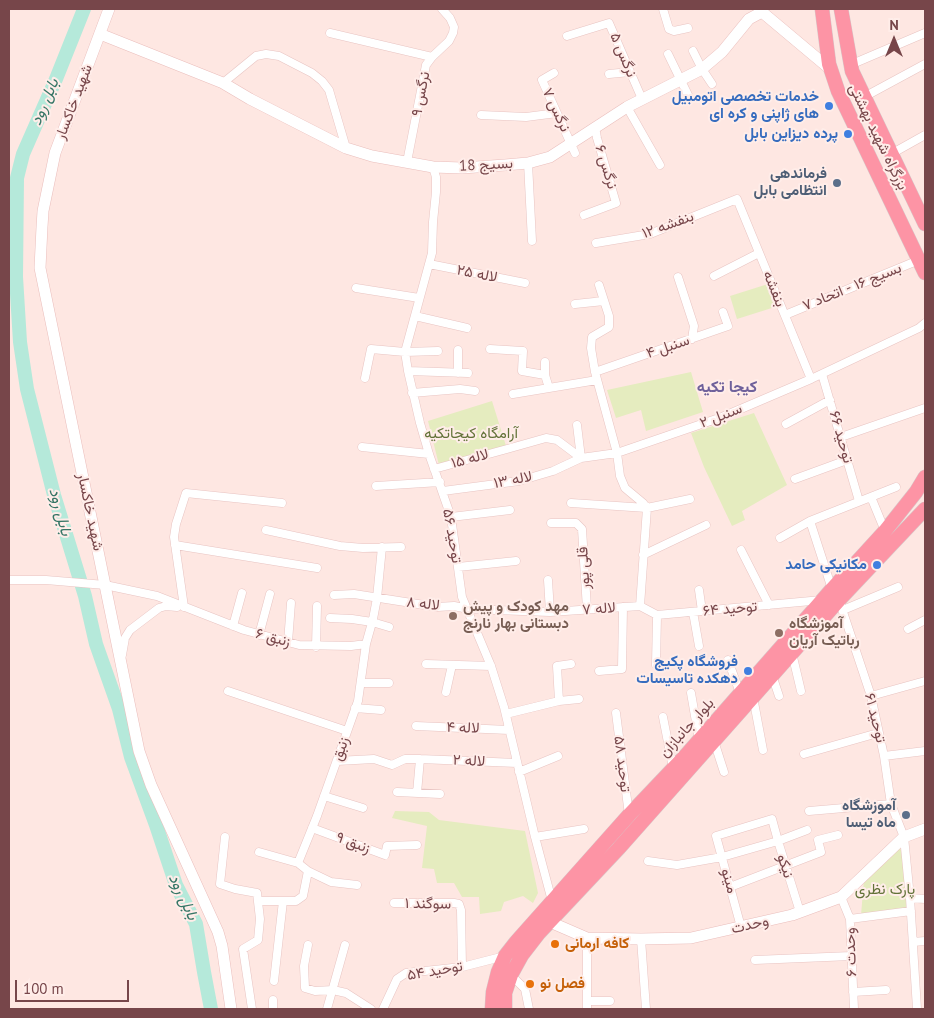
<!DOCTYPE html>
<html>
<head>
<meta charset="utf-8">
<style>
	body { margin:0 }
	#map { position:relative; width:934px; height:1018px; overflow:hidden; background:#fee7e2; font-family:"PT Sans",sans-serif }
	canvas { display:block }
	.frame { position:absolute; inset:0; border:10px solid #77464a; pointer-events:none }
	.north { position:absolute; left:869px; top:15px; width:50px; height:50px; -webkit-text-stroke:4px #ffede9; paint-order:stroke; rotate:0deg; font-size:14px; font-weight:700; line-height:20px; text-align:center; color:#77464a }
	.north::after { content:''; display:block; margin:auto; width:18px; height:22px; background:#77464a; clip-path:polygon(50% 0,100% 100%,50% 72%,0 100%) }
	.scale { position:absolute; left:15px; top:980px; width:114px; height:22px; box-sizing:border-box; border:2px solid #77464a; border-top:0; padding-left:6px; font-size:15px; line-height:18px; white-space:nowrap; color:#77464a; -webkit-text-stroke:4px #ffede9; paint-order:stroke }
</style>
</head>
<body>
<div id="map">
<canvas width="934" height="1018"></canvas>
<div class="frame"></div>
<div class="north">N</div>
<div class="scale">100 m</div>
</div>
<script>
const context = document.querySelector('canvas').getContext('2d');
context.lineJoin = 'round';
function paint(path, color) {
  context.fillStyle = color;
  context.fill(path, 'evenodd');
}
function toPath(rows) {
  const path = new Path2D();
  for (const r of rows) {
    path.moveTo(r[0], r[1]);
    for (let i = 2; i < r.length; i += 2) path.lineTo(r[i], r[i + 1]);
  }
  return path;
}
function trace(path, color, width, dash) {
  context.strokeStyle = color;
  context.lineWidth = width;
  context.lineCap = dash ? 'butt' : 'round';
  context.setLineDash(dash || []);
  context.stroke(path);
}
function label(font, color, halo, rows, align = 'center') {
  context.font = font + ' "PT Sans",Vazirmatn,sans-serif';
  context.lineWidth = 4;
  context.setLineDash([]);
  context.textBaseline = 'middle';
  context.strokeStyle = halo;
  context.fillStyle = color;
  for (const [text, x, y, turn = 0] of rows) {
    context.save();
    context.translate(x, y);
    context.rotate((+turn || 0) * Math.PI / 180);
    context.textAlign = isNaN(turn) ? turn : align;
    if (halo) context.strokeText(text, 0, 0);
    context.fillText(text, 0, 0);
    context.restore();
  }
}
paint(toPath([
	[768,284,775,307,737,319,730,296],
	[691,372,703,412,646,431,641,410,616,418,607,390],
	[492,401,507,449,440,469,428,421],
	[754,413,787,485,742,511,745,520,732,526,704,467,691,433],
	[395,811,429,812,439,820,525,831,538,893,533,903,523,896,504,902,501,911,480,914,479,897,462,897,454,883,437,883,434,869,422,868,427,826,392,818],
	[899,849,903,850,909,908,861,915,864,879]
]), '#e5ecbf');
trace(toPath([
	[84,9,56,79,23,154,17,178,16,277,20,342,27,389,54,495,85,596,96,644,119,709,131,757,156,825,176,885,196,924,204,972,211,1009]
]), '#b5e9da', 14);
const street = toPath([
	[663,9,669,29,674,31,688,28],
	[330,33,432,57],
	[567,36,609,23,642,99],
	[693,51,702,69,712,84],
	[668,54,689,97],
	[850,65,925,33],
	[554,73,542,80,575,153],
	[609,74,630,72],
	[223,83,256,56,266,54,279,56,312,73,322,81,329,90,346,148],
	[864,97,925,64],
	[627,107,660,165],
	[481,115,526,117,557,113],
	[891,154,925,135],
	[407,162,426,65,432,57,449,41,453,33,454,27,450,18,442,9],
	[528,163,532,241],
	[433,167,436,177,436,192,433,222,432,253,405,352,408,371,420,423,429,454,451,517,462,597,491,666,504,707,535,837,552,901],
	[584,215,616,203,597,138,595,127],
	[596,243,650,234,737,199,811,379],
	[429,264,525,283],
	[714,276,759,253],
	[678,277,694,326,692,339],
	[599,285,609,316,609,327,592,337,591,348,595,372,617,453,620,476,625,488,643,503,647,508],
	[356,288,419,298],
	[575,304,604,301],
	[785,315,919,260],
	[415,316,467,328],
	[490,349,523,351,522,371,545,375],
	[458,350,458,373],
	[545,362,545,375,549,388],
	[408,371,468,373],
	[595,372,728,326,723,312],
	[822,374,859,501],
	[365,378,371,349,405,352,438,351],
	[412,393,460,389,475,391],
	[513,394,597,380],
	[786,424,830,400],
	[841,437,925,408],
	[362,447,429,454],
	[434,469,507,449,546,438,557,440,581,458,617,453,722,417,811,379,919,328,925,323],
	[795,479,847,460],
	[376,486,440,482],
	[443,491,519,481,553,471,581,458,577,425],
	[871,497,885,531],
	[571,503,647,508,690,499],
	[451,517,510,510],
	[810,521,832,589],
	[551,523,576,523,582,529,587,609],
	[266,530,340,546,363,548,401,547],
	[780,538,810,521,896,487],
	[175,545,317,568],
	[741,550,769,605],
	[643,555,706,525],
	[458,567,516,561],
	[9,580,46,580,105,585,157,596,244,630,299,645,351,646,366,644],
	[548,580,550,612],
	[699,590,702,611],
	[334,595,354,594,437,607,454,606,468,609,550,612,640,606],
	[839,600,871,696,884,756,891,804,904,837,910,898,917,1009],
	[640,606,657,615,822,600],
	[640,606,647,508],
	[184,607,174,537,176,524,186,493,282,503],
	[843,610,898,587],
	[693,612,699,646],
	[330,618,352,619,372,622,389,627],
	[233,626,242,593],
	[908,629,925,620],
	[259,635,270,594],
	[288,642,291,603],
	[316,647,317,606],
	[792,653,801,691],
	[122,655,125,638,130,630,159,608,166,606,177,607],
	[728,660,740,693],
	[426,664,491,666],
	[656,665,657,615],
	[599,671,622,669,623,607],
	[772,675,779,696],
	[361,683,389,683],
	[228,691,347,731],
	[446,692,452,665],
	[691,693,699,739],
	[871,696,925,681],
	[753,697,763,750],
	[559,701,557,666,571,664],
	[355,708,381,710],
	[616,713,629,815],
	[506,714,559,701,579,699],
	[663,717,673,768],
	[416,726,509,730],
	[714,741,724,772],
	[804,754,878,733],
	[884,756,925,751],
	[337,761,374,759,392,765,405,759,420,759,517,763],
	[519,772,558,756],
	[397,792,440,794],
	[417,793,420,759],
	[324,796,363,808],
	[809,811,891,804],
	[312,828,385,855,387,846,417,845],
	[225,837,220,884,235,889,257,893,260,919,258,940,243,949,252,1009],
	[535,837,584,829],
	[259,852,298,863],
	[648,861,677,865,722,857,778,841,807,830],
	[308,871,331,882,357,885],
	[730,887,821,852,818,840,838,835],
	[841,897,850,919,854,1009],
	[910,898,925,899],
	[258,901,296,901,303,896,308,871,298,863,317,816,358,701,366,644,373,619,377,598,382,547],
	[394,903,454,903,459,904,461,910,462,967],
	[850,919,911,911],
	[741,927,716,836,772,819,778,841,800,912],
	[641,939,646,1009],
	[913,942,925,941],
	[308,945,304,966,305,988,315,991,333,990,346,993,371,1009],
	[755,960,851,956],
	[511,975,525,989,529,1009],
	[274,981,283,901],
	[853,992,886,990],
	[587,1001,610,1001],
	[273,1009,273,1000],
	[327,1009,345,945],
	[383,1009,397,979,406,973,462,967,505,956],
	[587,1009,587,938]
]);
const secondary = toPath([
	[109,9,55,153,43,211,42,227,40,268,139,751,151,785,218,932,222,946,231,1009],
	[100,34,223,83,250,99,346,148,372,156,433,167,462,168,505,165,528,163,550,157,627,107,702,69,722,52,749,19,762,12,830,69],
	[550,922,587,938,641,939,691,938,792,915,841,897,904,837,925,829]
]);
const highway = toPath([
	[822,9,829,64,838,91,925,273],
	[841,9,852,71,925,224],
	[492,1009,493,992,498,972,505,956,516,942,629,815,686,755,832,589,885,531,916,492,925,477],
	[505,1009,505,993,511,975,522,955,539,933,619,848,839,600,925,509]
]);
trace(street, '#e8c4c2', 9);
trace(secondary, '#eabebc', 12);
trace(highway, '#d6c8c9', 15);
trace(street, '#fff', 8);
trace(secondary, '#fff', 11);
trace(highway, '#fd94a5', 14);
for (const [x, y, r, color] of [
	[829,106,5,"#3f7fe0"],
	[848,134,5,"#3f7fe0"],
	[837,183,5,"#5c6f8a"],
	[877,565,5,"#3f7fe0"],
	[453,616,5,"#8d6e63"],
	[779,633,5,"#8d6e63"],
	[748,671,5,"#3f7fe0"],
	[906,815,5,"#5c6f8a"],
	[555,944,5,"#e8710a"],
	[530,984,5,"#e8710a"]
]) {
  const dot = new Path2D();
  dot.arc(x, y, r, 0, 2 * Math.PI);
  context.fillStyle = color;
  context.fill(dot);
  trace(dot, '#ffede9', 2);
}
label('15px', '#77464a', '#ffede9', [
	["نرگس ۵",623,55,67],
	["نرگس ۹",421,94,-79],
	["شهید خاکسار",74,102,-69],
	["نرگس ۷",556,110,65],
	["بزرگراه شهید بهشتی",878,137,64],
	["بسیج 18",486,165,-3],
	["نرگس ۶",606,167,73],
	["بنفشه ۱۲",668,225,-20],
	["لاله ۲۵",477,274,11],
	["بسیج ۱۶ - اتحاد ۷",852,287,-22],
	["بنفشه",774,289,68],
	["سنبل ۴",668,347,-19],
	["سنبل ۲",721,416,-21],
	["توحید ۶۶",841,437,74],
	["لاله ۱۵",470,459,-15],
	["لاله ۱۳",513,480,-11],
	["شهید خاکسار",90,512,78],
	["توحید ۵۶",452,536,80],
	["قلی پور",584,568,-93],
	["لاله ۸",423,604,6],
	["لاله ۷",599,609,-4],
	["توحید ۶۴",730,609,-5],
	["زنبق ۶",273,638,15],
	["توحید ۶۱",875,718,76],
	["لاله ۴",463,728,2],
	["بلوار جانبازان",687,728,-48],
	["زنبق",341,749,-71],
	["لاله ۲",469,761,3],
	["توحید ۵۸",622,764,83],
	["زنبق ۹",353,843,21],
	["نیکو",785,866,72],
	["مینو",729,881,75],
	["سوگند ۱",428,904,1],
	["وحدت",750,925,-13],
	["وحدت ۶",851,952,-92],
	["توحید ۵۴",435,971,-10]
]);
label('bold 15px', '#366cbe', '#ffede9', [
	["خدمات تخصصی اتومبیل",819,97],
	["های ژاپنی و کره ای",819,114],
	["پرده دیزاین بابل",838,134],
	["مکانیکی حامد",867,565],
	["فروشگاه پکیج",738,662],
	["دهکده تاسیسات",738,679]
], 'right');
label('bold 15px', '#4e5e75', '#ffede9', [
	["فرماندهی",827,174],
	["انتظامی بابل",827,191],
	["آموزشگاه",896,806],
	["ماه تیسا",896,823]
], 'right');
label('15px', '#627238', '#ffede9', [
	["آرامگاه کیجاتکیه",471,434],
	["پارک نظری",885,890]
]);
label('bold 15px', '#785e54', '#ffede9', [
	["مهد کودک و پیش",463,607],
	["دبستانی بهار نارنج",463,624],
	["آموزشگاه",789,624],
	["رباتیک آریان",789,641]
], 'left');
label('bold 15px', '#c56008', '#ffede9', [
	["کافه ارمانی",565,944],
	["فصل نو",540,984]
], 'left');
label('italic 16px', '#367666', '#ffede9', [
	["بابل رود",45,102,-67],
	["بابل رود",60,512,75],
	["بابل رود",183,897,65]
]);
label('bold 16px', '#6f619b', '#ffede9', [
	["کیجا تکیه",727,387]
]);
</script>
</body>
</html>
